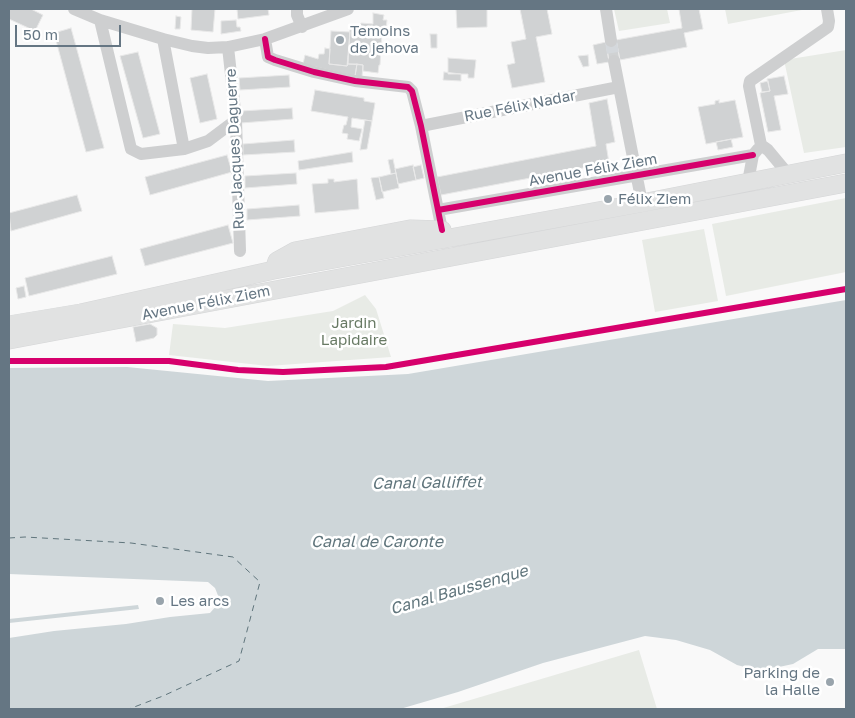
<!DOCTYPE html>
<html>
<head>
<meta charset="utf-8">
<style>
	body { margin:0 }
	#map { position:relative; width:855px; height:718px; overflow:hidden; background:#f9f9f9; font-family:"Golos Text",sans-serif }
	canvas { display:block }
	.frame { position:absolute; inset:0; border:10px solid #657683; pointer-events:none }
	.scale { position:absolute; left:15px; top:25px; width:106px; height:22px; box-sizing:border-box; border:2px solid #657683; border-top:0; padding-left:6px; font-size:15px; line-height:18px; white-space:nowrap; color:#657683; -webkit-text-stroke:4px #fff; paint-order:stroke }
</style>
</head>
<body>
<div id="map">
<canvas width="855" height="718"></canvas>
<div class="frame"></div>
<div class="scale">50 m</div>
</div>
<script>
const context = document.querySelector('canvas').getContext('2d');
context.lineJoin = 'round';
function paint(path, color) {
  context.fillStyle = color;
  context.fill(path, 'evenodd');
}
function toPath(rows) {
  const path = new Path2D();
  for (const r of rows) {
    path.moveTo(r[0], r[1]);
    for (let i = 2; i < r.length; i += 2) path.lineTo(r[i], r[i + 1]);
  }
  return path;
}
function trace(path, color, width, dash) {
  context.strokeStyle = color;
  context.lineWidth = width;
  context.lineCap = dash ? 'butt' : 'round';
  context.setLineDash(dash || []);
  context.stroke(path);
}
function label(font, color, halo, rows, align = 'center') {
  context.font = font + ' "Golos Text",sans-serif';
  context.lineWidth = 5;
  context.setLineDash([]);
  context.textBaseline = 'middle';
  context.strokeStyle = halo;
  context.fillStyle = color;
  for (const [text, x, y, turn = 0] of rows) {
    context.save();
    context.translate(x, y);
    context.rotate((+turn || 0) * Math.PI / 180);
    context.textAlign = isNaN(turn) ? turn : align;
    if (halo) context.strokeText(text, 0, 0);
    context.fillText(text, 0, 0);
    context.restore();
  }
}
paint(toPath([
	[614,9,667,9,670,23,619,31],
	[725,9,807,9,728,24],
	[846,50,846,147,804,153,784,60],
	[846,198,846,272,726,296,712,224],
	[704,229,718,301,655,312,642,240],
	[365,295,376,309,391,357,268,366,169,355,173,324,225,328,333,311],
	[639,650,657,709,440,709]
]), '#e8ebe6');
paint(toPath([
	[846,300,846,649,818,649,793,664,760,671,737,665,710,650,676,640,645,636,543,663,458,692,400,709,9,709,9,638,54,631,126,624,170,617,210,613,217,605,219,598,215,588,208,582,9,574,9,368,127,367,268,381,408,374],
	[138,605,139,609,9,623,9,619]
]), '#ced6d9');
trace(toPath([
	[9,538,25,537,131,543,233,557,260,582,239,661,163,696,129,709]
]), '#60757c', 1, [6, 5]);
const building = toPath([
	[9,9,31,9,43,15,35,31,9,19,9,9],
	[192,9,215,9,213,32,191,30,192,9],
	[237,9,268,9,269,15,238,19,237,9],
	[454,9,487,9,487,27,457,28,456,9,454,9],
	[520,9,547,9,552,34,536,37,545,82,512,88,507,65,515,63,511,42,526,39,520,9],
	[679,9,699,9,703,29,684,33,687,47,620,60,616,40,682,28,679,9],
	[373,13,384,15,383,20,387,20,386,30,382,32,380,65,379,65,378,73,363,71,363,65,348,64,350,29,360,26,361,23,373,24,373,13],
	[176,16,181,17,180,29,175,29,176,16],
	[236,20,237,27,240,27,241,31,221,34,221,21,236,20],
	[71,28,104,148,86,152,54,33,71,28],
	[331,31,350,32,347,66,329,64,331,31],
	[430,34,437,34,437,48,431,48,430,34],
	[616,40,620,60,609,62,606,42,616,40],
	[606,42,609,62,597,64,593,45,606,42],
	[325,48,330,49,329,64,347,66,348,64,357,64,355,76,303,64,305,55,318,59,319,54,324,54,325,48],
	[138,52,160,134,143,138,120,56,138,52],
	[588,55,589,66,583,67,578,56,588,55],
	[448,58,476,60,474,78,468,78,468,74,448,74,448,58],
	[357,64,363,65,362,77,355,76,357,64],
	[444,72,461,74,461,81,443,80,444,72],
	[207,74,217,119,200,123,190,78,207,74],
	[289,75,290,87,240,90,239,78,289,75],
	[784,76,788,94,774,96,781,130,768,132,760,93,770,91,767,79,784,76],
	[768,81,770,91,762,92,760,83,768,81],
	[315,90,364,98,364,101,375,103,372,121,352,118,351,127,362,129,359,141,347,139,348,134,342,133,344,125,346,125,348,117,311,111,315,90],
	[607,99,615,142,606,144,609,163,441,195,437,177,596,146,589,103,607,99],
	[719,100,719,103,735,100,743,137,706,144,698,107,715,104,715,101,719,100],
	[292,108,293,119,241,123,241,111,292,108],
	[365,120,372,121,367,149,360,150,365,120],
	[731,139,733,147,718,150,716,142,731,139],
	[294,140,295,152,243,155,243,144,294,140],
	[352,152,353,162,299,170,298,161,352,152],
	[227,155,232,172,150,195,145,177,227,155],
	[393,159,396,173,391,174,388,160,393,159],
	[413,165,416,180,398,184,395,169,413,165],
	[421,165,424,178,416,180,413,167,421,165],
	[296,173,297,184,245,188,245,176,296,173],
	[396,173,399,188,382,192,379,177,396,173],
	[379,177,384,198,376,200,371,178,379,177],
	[328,179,334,179,334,182,357,179,359,209,315,213,312,184,328,183,328,179],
	[77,195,82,211,11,231,9,213,77,195],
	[299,205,300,216,247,220,247,209,299,205],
	[228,225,233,243,145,266,140,249,228,225],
	[112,256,117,274,29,296,25,278,112,256],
	[24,286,26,297,18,299,16,288,24,286],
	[150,324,157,328,157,335,154,338,136,342,133,327,150,324]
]);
paint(building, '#d0d2d3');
trace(building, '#e8e8e8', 1);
trace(toPath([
	[611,41,614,61]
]), '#d4d8dc', 12, [12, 6]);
const secondary = toPath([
	[274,270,277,261,295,251,410,229,442,230,443,239],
	[9,325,81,313,274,270,642,203,846,163],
	[9,340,846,183]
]);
trace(secondary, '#d5d6d7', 19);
trace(toPath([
	[74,9,100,20,163,39,192,46,208,48,228,47,265,39,348,9],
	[297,9,297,15,302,27],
	[606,9,611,41],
	[100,20,131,149,141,154,184,149,208,141,236,120],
	[163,39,184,149],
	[265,39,268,57,275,60,314,72,355,81,408,87,412,91,421,126,442,230],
	[228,47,236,120,240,251],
	[614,61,642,203],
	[421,126,619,87],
	[761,145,749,86,750,81,828,27,829,21,827,9],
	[761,145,768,150,788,174],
	[748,182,753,155,758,149],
	[438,210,753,155]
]), '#cecfd0', 12);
trace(secondary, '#e1e2e2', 18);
trace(toPath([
	[265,39,268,57,275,60,314,72,355,81,408,87,412,91,421,126,442,230],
	[438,210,753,155],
	[9,361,169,361,238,370,283,372,386,367,846,289]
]), '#d6006c', 6);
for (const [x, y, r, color] of [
	[340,40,5,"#99a4ac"],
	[608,199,5,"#99a4ac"],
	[160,601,5,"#99a4ac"],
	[830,682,5,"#99a4ac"]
]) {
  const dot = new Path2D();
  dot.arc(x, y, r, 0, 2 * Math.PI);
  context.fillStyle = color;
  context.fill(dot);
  trace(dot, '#fff', 2);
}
label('15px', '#657683', '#fff', [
	["Temoins",350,31],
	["de jehova",350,48],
	["Félix Ziem",618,199],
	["Les arcs",170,601],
	["Parking de",820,673,"right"],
	["la Halle",820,690,"right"]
], 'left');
label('15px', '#657683', '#fff', [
	["Rue Félix Nadar",520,106,-11],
	["Rue Jacques Daguerre",235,149,-93],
	["Avenue Félix Ziem",593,170,-10],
	["Avenue Félix Ziem",206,303,-11]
]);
label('15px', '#687a64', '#fff', [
	["Jardin",354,323],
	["Lapidaire",354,340]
]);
label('italic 16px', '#60757c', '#fff', [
	["Canal Galliffet",427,483,-1],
	["Canal de Caronte",377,542],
	["Canal Baussenque",459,590,-16]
]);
</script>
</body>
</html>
